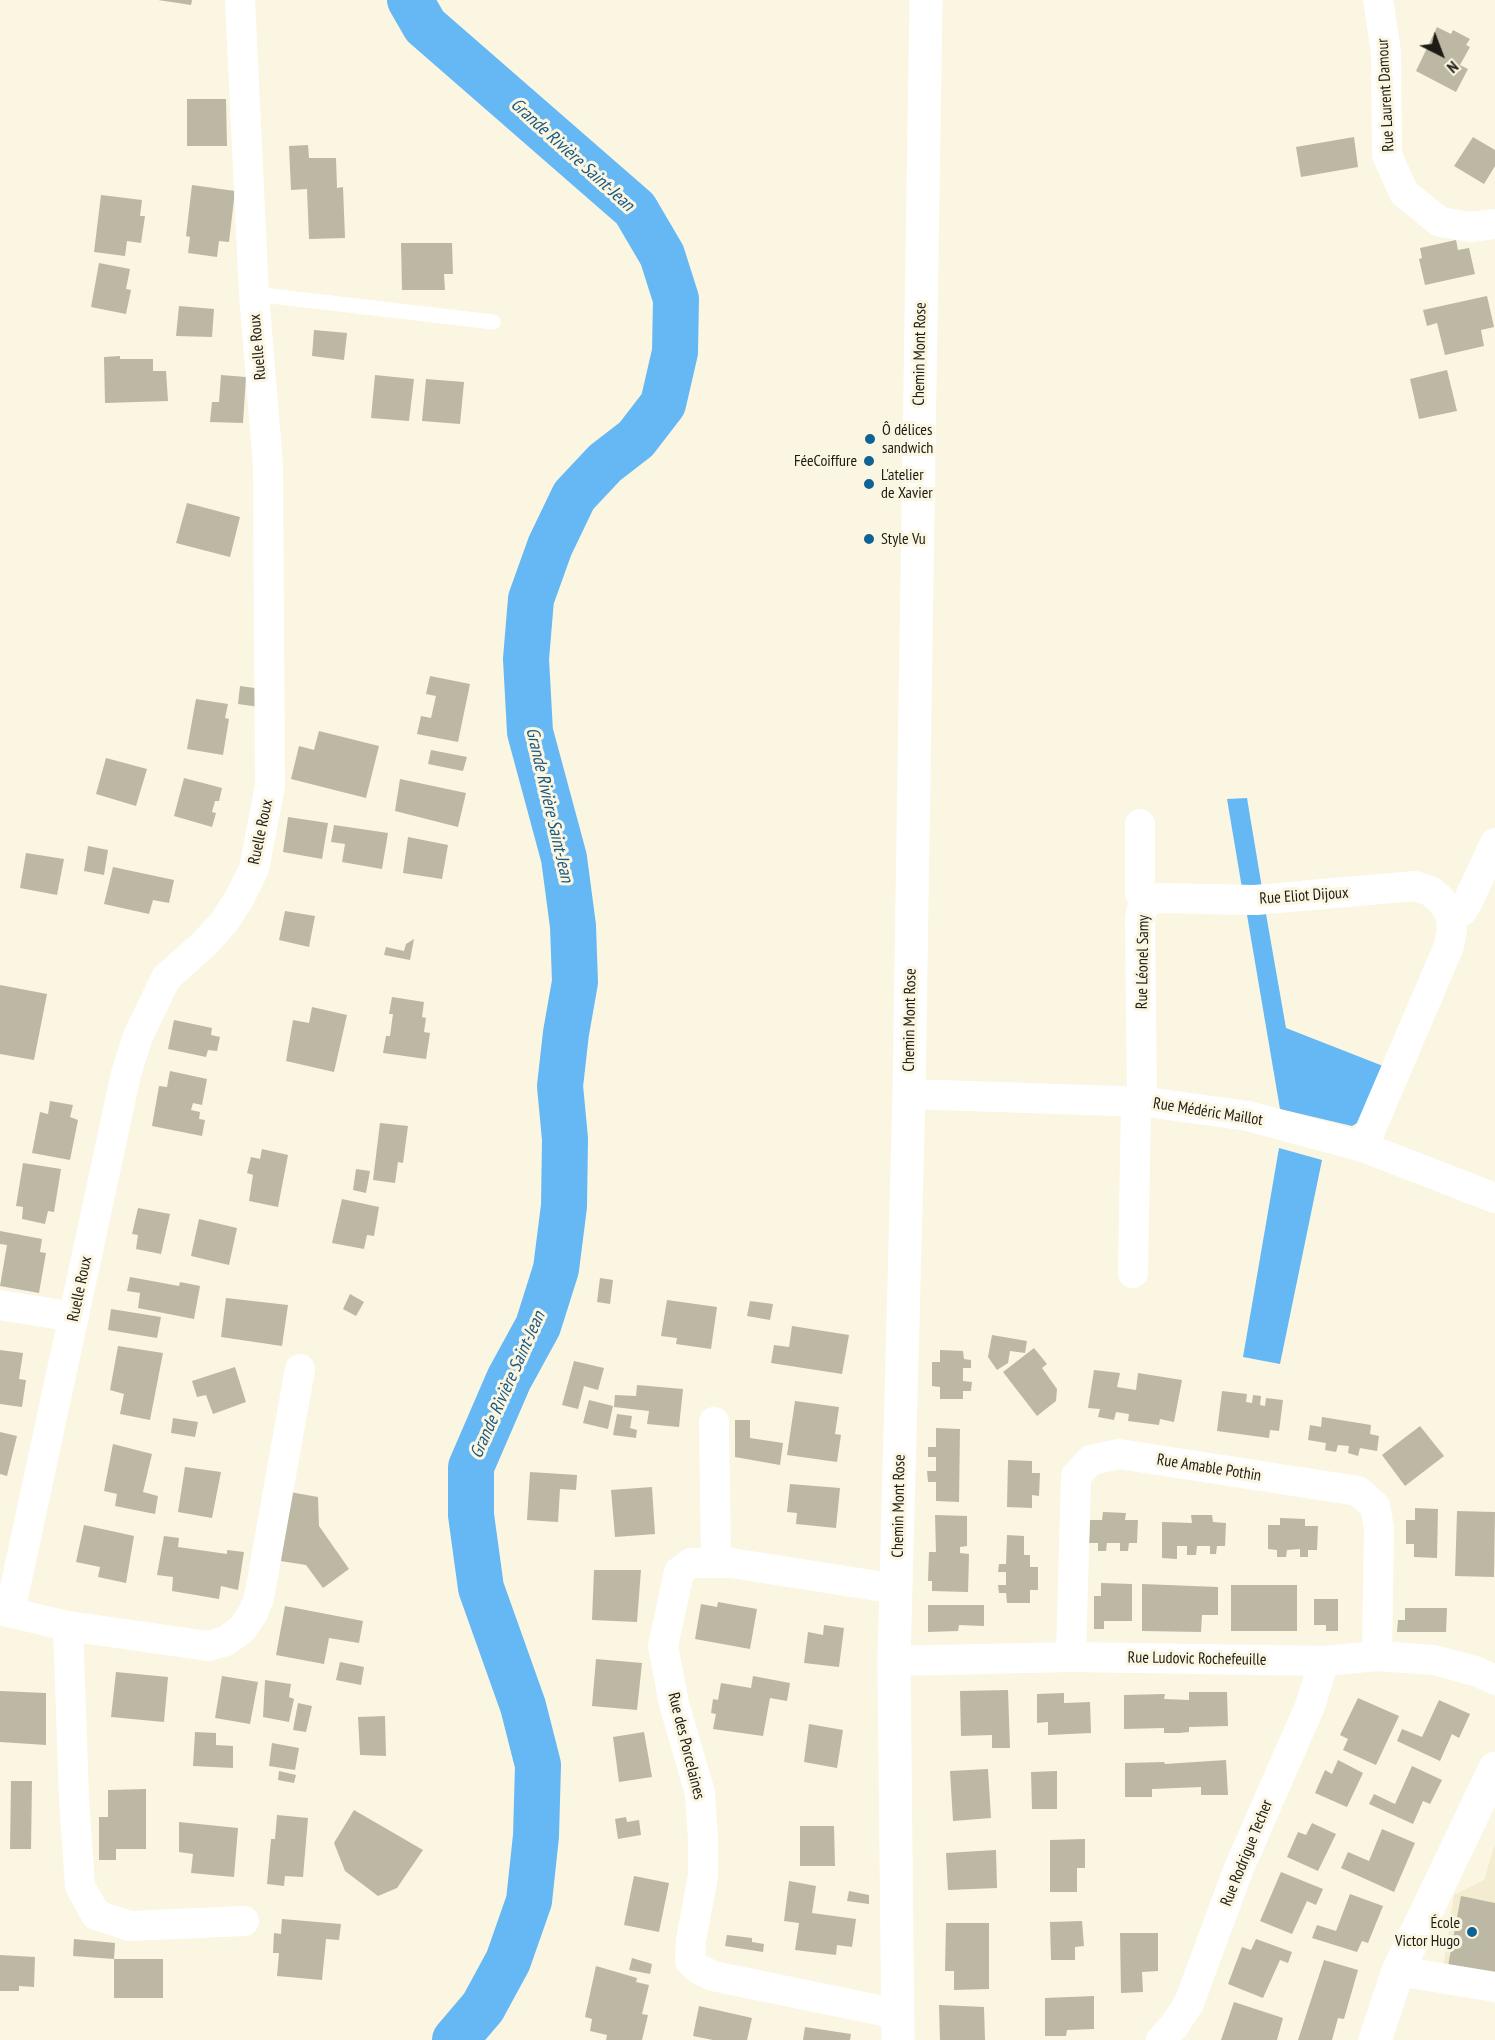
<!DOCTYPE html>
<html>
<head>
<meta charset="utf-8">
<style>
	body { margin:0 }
	#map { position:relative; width:1495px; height:2040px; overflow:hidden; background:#fbf6e2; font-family:"PT Sans Narrow",sans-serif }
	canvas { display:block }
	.north { position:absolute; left:1411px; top:24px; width:60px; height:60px; -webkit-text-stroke:4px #fbf6e2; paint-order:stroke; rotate:138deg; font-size:16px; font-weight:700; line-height:24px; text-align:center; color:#1d1b14 }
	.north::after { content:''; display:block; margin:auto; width:21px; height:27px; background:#1d1b14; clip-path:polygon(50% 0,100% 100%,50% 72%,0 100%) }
</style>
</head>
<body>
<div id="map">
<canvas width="1495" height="2040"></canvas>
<div class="north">N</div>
</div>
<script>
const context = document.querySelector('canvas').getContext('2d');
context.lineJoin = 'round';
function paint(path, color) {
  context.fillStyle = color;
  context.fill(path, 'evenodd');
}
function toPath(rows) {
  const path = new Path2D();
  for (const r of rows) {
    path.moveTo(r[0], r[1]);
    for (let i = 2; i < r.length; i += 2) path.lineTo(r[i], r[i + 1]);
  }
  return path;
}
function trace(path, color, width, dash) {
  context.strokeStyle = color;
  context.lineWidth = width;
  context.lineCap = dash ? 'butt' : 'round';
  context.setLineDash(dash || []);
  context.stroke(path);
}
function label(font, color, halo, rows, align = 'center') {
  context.font = font + ' "PT Sans Narrow",sans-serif';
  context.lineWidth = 6;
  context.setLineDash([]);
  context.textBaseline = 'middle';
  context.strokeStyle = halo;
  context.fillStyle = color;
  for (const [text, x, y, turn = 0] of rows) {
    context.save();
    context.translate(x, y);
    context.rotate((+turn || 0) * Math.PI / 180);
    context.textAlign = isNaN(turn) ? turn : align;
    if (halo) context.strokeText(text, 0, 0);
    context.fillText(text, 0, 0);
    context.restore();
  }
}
paint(toPath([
	[1495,1844,1495,1977,1443,1969,1454,1895,1484,1880]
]), '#f3ecd0');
paint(toPath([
	[1247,798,1262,888,1242,888,1227,799],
	[1266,914,1286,1028,1383,1066,1359,1122,1352,1126,1280,1109,1247,915],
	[1279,1148,1322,1160,1280,1364,1243,1357]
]), '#65b8f4');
trace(toPath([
	[410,0,425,26,635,209,662,255,676,299,675,352,663,404,636,439,605,463,574,496,550,546,531,599,526,659,530,732,564,858,573,926,575,982,566,1033,560,1086,565,1139,564,1206,556,1269,538,1326,509,1379,471,1467,471,1515,481,1588,523,1706,538,1765,536,1836,529,1901,508,1961,483,2007,455,2040]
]), '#65b8f4', 46);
paint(toPath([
	[158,0,192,0,191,5],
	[1437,27,1451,34,1453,30,1470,39,1466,45,1470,47,1460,65,1468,69,1456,92,1416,71],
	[187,99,226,99,227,146,187,146],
	[1354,137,1358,167,1301,177,1296,147],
	[1473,137,1495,150,1495,166,1484,184,1454,166],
	[308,145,309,158,336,158,337,188,343,187,345,238,309,239,307,189,291,190,289,146],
	[192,185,235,191,229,242,219,241,217,257,188,253,190,237,186,236],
	[101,195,142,200,140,216,145,216,141,243,127,241,125,256,94,252],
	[1456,240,1458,250,1469,248,1475,274,1425,285,1419,259,1422,258,1420,248],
	[401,243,452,243,453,274,444,274,445,290,402,290],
	[99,263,130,269,126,289,131,290,126,314,91,307],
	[1487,296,1494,327,1481,330,1484,346,1445,355,1437,323,1427,326,1423,310],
	[179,306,214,309,212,337,176,336],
	[314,330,347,333,344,360,312,356],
	[120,356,120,359,153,359,153,371,166,371,168,401,105,403,104,357],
	[1447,370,1457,411,1419,419,1410,379],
	[221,375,246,377,243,423,210,422,212,402,219,402],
	[375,375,414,379,409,421,371,418],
	[426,379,464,382,460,424,422,421],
	[187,503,240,517,230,557,176,543],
	[430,676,470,684,458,742,417,734,421,716,431,718,436,696,426,694],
	[240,686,262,689,259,707,238,704],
	[196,699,228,704,225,718,229,719,223,755,187,749],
	[319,731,379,746,366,798,291,779,299,746,314,750],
	[431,750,467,757,463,771,428,764],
	[106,758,147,769,136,806,96,794],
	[184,778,222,788,219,801,215,801,212,812,216,813,212,827,174,816],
	[400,779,466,793,458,827,395,811],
	[288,817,328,823,322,859,283,852],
	[334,825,388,833,382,869,342,862,345,844,331,842],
	[408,837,448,845,442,879,403,873],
	[88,846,108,850,104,875,84,871],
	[26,853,64,859,57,895,20,888],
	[113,867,174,880,169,903,153,900,149,914,104,904],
	[285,911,315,916,309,947,279,940],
	[414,939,410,960,384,955,386,947,404,951,406,944],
	[0,985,47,994,34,1060,0,1054],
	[392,997,424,1002,422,1017,426,1018,424,1032,430,1033,426,1059,383,1053,386,1036,390,1036,393,1014,389,1014],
	[312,1007,347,1015,334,1072,286,1061,293,1020,309,1023],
	[174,1020,212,1028,211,1035,220,1037,217,1051,208,1050,206,1057,168,1049],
	[170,1071,207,1079,202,1105,193,1103,191,1110,200,1112,199,1119,205,1120,202,1136,152,1126,159,1086,167,1087],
	[50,1101,73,1105,70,1117,78,1120,70,1160,32,1153,40,1112,48,1114],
	[380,1123,408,1126,403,1163,398,1162,395,1183,373,1180],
	[262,1149,288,1155,278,1207,249,1201,253,1175,247,1173,251,1157,260,1159],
	[23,1163,61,1169,54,1212,48,1211,45,1224,22,1219,23,1207,16,1206],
	[356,1169,370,1171,366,1193,353,1190],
	[342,1199,379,1207,374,1236,367,1235,364,1249,332,1243],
	[138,1208,170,1214,161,1254,136,1249,138,1235,132,1234],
	[199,1219,237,1228,229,1265,191,1256],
	[0,1231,42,1239,40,1252,46,1253,39,1293,0,1286,7,1245,0,1244],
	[130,1277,179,1286,180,1282,200,1286,194,1319,138,1308,140,1293,127,1291],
	[600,1278,613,1280,610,1304,597,1302],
	[350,1294,364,1302,356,1316,343,1309],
	[226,1298,288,1305,282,1346,221,1337],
	[667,1300,717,1307,711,1349,676,1344,677,1338,661,1336],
	[750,1301,773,1304,770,1320,747,1316],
	[111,1309,161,1317,157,1338,108,1330],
	[792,1326,849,1335,842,1374,771,1363,774,1345,789,1347],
	[992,1335,1027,1341,1025,1353,1010,1351,1008,1363,997,1370,988,1357],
	[118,1346,163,1353,150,1420,120,1414,124,1394,110,1390],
	[1034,1348,1047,1364,1042,1368,1057,1389,1056,1401,1037,1416,1003,1372],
	[0,1350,23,1353,19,1379,26,1380,22,1407,0,1404],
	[940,1350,963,1351,964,1359,971,1360,971,1368,963,1368,963,1381,972,1382,971,1391,963,1391,963,1399,940,1399,940,1387,932,1386,932,1362,940,1362],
	[574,1361,604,1368,598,1390,584,1386,578,1409,562,1405],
	[235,1367,246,1402,213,1414,206,1395,197,1397,192,1381],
	[1094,1370,1120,1373,1117,1387,1136,1390,1138,1373,1182,1380,1174,1422,1160,1419,1159,1425,1128,1421,1129,1414,1116,1412,1114,1420,1098,1417,1100,1409,1088,1408],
	[637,1385,683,1389,679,1427,647,1424,649,1411,614,1407,615,1395,636,1396],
	[1222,1391,1247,1394,1246,1402,1252,1403,1253,1395,1261,1396,1260,1405,1265,1406,1266,1398,1283,1400,1279,1431,1270,1430,1269,1438,1217,1431],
	[589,1400,613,1406,608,1429,583,1423],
	[795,1401,839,1407,835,1434,841,1435,837,1462,787,1455],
	[617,1414,632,1416,630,1428,637,1430,636,1438,613,1435],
	[1322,1417,1371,1425,1370,1434,1379,1436,1377,1451,1360,1448,1358,1456,1348,1453,1349,1446,1338,1445,1336,1452,1325,1450,1326,1443,1308,1440,1310,1425,1321,1427],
	[173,1418,198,1422,195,1437,171,1433],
	[735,1420,750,1420,750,1438,783,1443,780,1465,735,1457],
	[1420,1426,1444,1456,1405,1486,1382,1455],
	[936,1428,960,1429,959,1502,936,1501,936,1482,928,1482,927,1471,936,1471,936,1457,928,1457,928,1447,936,1447],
	[0,1432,17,1436,7,1476,0,1474],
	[113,1444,152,1454,143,1492,158,1496,155,1514,115,1506,117,1494,104,1491],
	[1008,1460,1032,1461,1032,1473,1040,1473,1039,1496,1032,1495,1032,1508,1007,1507],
	[185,1467,221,1472,212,1518,178,1512],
	[530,1472,577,1475,576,1490,560,1489,558,1522,527,1520],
	[790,1484,840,1488,836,1528,796,1524,797,1513,787,1512],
	[652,1487,655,1534,615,1537,611,1490],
	[284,1491,318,1497,319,1526,349,1569,323,1588,306,1565,274,1560],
	[1415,1508,1438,1509,1437,1558,1414,1557,1414,1544,1406,1544,1406,1520,1415,1520],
	[1457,1511,1495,1512,1494,1577,1455,1576],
	[1103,1512,1126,1513,1125,1520,1138,1520,1137,1543,1129,1543,1128,1551,1120,1551,1120,1543,1107,1543,1106,1551,1098,1551,1098,1543,1089,1543,1090,1520,1102,1520],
	[935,1515,967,1516,967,1546,960,1547,960,1553,969,1554,968,1592,932,1591,932,1581,928,1581,929,1552,936,1552],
	[1191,1515,1212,1515,1213,1522,1226,1523,1225,1546,1217,1546,1216,1554,1210,1554,1210,1546,1197,1546,1196,1555,1187,1555,1187,1546,1177,1546,1177,1559,1162,1558,1162,1522,1192,1523],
	[1280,1518,1305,1519,1305,1526,1318,1526,1317,1550,1308,1550,1308,1557,1300,1557,1300,1549,1287,1550,1286,1557,1277,1557,1277,1550,1268,1549,1268,1525,1280,1525],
	[84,1525,134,1536,126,1583,98,1577,100,1567,76,1562],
	[1007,1535,1024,1536,1024,1555,1030,1555,1030,1567,1038,1567,1038,1590,1030,1590,1030,1603,1007,1603,1006,1593,999,1593,998,1585,1006,1585,1006,1572,998,1572,999,1564,1006,1564],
	[164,1536,179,1538,178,1547,227,1554,227,1550,244,1552,238,1590,221,1586,219,1599,172,1591,173,1577,157,1575],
	[594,1570,641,1570,637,1622,592,1620],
	[1101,1583,1132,1584,1132,1621,1104,1621,1104,1629,1094,1629,1094,1596,1101,1596],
	[1142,1584,1218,1587,1218,1615,1202,1615,1201,1632,1142,1631],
	[1231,1585,1297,1585,1297,1631,1231,1631],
	[1314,1599,1338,1599,1338,1631,1326,1631,1326,1625,1314,1625],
	[718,1602,757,1609,750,1649,695,1639,701,1604,717,1607],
	[928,1605,984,1605,984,1626,959,1625,958,1631,928,1632],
	[285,1606,363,1621,359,1643,329,1638,324,1664,276,1655],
	[1405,1608,1447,1608,1446,1632,1397,1632,1398,1620,1405,1620],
	[824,1625,844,1628,839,1667,804,1663,808,1632,823,1635],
	[596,1659,642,1663,637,1710,592,1706],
	[340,1662,364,1667,361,1685,336,1680],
	[116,1672,168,1677,164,1722,111,1717],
	[222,1676,258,1682,250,1724,215,1718],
	[753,1676,790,1683,787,1701,770,1698,763,1736,713,1729,716,1714,711,1713,713,1699,718,1700,721,1683,751,1688],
	[265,1680,291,1684,289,1697,294,1699,289,1722,263,1717],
	[1008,1690,1010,1748,992,1748,992,1735,961,1736,960,1691],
	[0,1691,46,1693,46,1745,0,1742],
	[1189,1692,1227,1692,1228,1726,1189,1727,1189,1732,1179,1733,1164,1733,1164,1728,1124,1729,1124,1695,1165,1694,1164,1699,1189,1700],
	[1064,1693,1064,1703,1090,1702,1091,1733,1048,1735,1048,1722,1037,1723,1037,1694],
	[1358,1698,1399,1716,1376,1765,1343,1750,1348,1739,1340,1735],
	[1439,1700,1470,1714,1459,1738,1452,1734,1440,1761,1397,1741,1402,1729,1422,1737],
	[298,1703,312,1706,306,1732,293,1730],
	[385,1716,386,1756,360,1755,358,1717],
	[809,1724,843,1730,837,1768,804,1762],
	[195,1732,216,1733,216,1745,233,1746,233,1768,193,1766],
	[644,1732,652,1777,619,1782,613,1737],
	[272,1743,299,1748,295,1770,269,1766],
	[1226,1760,1228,1795,1201,1795,1201,1787,1152,1789,1152,1797,1125,1797,1125,1763,1164,1762,1165,1764],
	[1338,1760,1363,1773,1347,1807,1315,1793,1325,1770,1332,1774],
	[1412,1766,1442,1780,1430,1804,1423,1801,1413,1824,1369,1804,1374,1794,1395,1804],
	[988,1769,991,1818,953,1821,950,1771],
	[279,1771,296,1775,294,1783,278,1780],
	[1057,1771,1057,1809,1032,1809,1031,1772],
	[11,1781,32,1781,31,1849,10,1849],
	[146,1789,146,1849,116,1849,116,1860,99,1860,99,1817,108,1817,108,1790],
	[354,1810,423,1850,397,1888,378,1896,345,1871,334,1843],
	[277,1815,308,1818,303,1877,285,1876,284,1886,267,1884,271,1839,275,1839],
	[626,1817,627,1822,639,1820,641,1835,618,1839,615,1819],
	[179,1822,238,1828,234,1877,191,1873,193,1854,179,1852],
	[1312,1823,1336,1834,1318,1871,1287,1857,1298,1832,1306,1835],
	[800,1826,834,1826,835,1866,800,1866],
	[1382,1829,1415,1843,1394,1892,1341,1868,1348,1852,1369,1861],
	[1085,1839,1085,1868,1077,1868,1077,1892,1050,1892,1050,1840],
	[996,1850,997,1888,948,1890,946,1853],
	[1281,1872,1323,1889,1316,1905,1307,1901,1292,1934,1260,1921],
	[634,1876,669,1883,659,1932,624,1925],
	[789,1881,816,1886,812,1913,856,1919,852,1947,837,1945,836,1955,795,1950,799,1923,784,1921],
	[849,1891,869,1895,869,1904,847,1901],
	[1350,1894,1383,1906,1368,1943,1362,1941,1357,1952,1312,1938,1317,1925,1336,1931],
	[1461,1896,1495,1903,1495,1975,1448,1966],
	[282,1919,341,1924,339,1940,326,1939,322,1980,277,1976,279,1953,273,1953,274,1933,281,1934],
	[1082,1921,1084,1946,1075,1947,1075,1960,1051,1960,1050,1922],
	[946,1923,989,1923,989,1989,954,1990,954,1971,945,1971],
	[1120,1933,1158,1933,1158,1971,1142,1972,1143,1992,1121,1993],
	[727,1935,752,1938,752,1942,764,1944,763,1952,725,1946],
	[74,1939,115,1943,114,1959,73,1956],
	[1256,1939,1292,1952,1288,1963,1280,1960,1263,1998,1228,1984,1242,1947,1251,1950],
	[0,1955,35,1957,34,1987,19,1986,19,1991,0,1991],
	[632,1958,652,1964,650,1974,629,1970],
	[114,1959,163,1959,163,1998,114,1998],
	[1324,1960,1358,1970,1344,2019,1338,2018,1332,2040,1298,2040],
	[596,1966,637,1978,636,1982,649,1985,642,2014,648,2015,642,2040,606,2040,607,2035,590,2031,592,2019,585,2017],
	[1094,1996,1094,2029,1067,2030,1066,2036,1045,2036,1045,1998],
	[1234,2002,1283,2018,1277,2040,1221,2040],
	[939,2005,984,2007,985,2040,940,2040],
	[699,2006,752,2018,747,2040,713,2040,693,2036],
	[805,2027,851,2034,850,2040,803,2040]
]), '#bcb8a4');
trace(toPath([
	[254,294,493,322]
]), '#fff', 15);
trace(toPath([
	[1378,0,1386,52,1387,155,1404,193,1440,222,1471,227,1495,224],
	[1140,824,1140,893,1146,904,1142,909,1140,919,1142,1102],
	[1146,904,1149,900,1161,898,1255,900,1415,886,1430,891,1440,899,1450,913,1452,929,1449,946,1363,1147],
	[1451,916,1462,911,1468,901,1495,843],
	[909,1094,1147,1102,1248,1116,1363,1147,1495,1198],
	[1133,1273,1136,1102],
	[0,1305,74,1317],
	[714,1422,716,1563],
	[897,1589,731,1563,691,1563,679,1572,663,1646,674,1704,700,1793,703,1839,703,1876,691,1940,690,1961,697,1968,713,1976,898,2014],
	[0,1610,68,1626,208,1646,226,1641,242,1629,253,1613,259,1598,300,1369],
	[10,1611,126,1074,138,1036,166,978,204,944,224,922,239,899,254,869,270,786,268,466,254,294,240,0],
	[68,1626,74,1799,80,1886,96,1915,130,1926,244,1921],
	[1071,1657,1076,1476,1091,1460,1119,1454,1358,1491,1375,1506,1379,1528,1377,1656],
	[894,1661,1071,1657,1324,1661,1377,1656,1434,1660,1478,1672,1495,1680],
	[1398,1971,1495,1987],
	[1161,2040,1174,2026,1189,2003,1239,1868,1310,1706,1324,1661]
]), '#fff', 30);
trace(toPath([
	[898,2040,894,1661,909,1094,926,0],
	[1375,2040,1398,1971,1495,1768]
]), '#fff', 33);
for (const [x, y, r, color] of [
	[870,439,6,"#0e6394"],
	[869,461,6,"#0e6394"],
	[869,484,6,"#0e6394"],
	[869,539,6,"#0e6394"],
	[1472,1932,6,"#0e6394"]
]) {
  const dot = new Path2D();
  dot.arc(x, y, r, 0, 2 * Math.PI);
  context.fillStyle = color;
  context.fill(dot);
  trace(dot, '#fbf6e2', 2);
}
label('16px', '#1d1b14', '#fbf6e2', [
	["Rue Laurent Damour",1386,95,-93],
	["Ruelle Roux",258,347,-95],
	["Chemin Mont Rose",920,354,-89],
	["Ruelle Roux",261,832,-78],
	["Rue Eliot Dijoux",1304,896,-4],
	["Rue Léonel Samy",1143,962,-89],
	["Chemin Mont Rose",910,1020,-89],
	["Rue Médéric Maillot",1208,1112,9],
	["Ruelle Roux",80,1289,-78],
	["Rue Amable Pothin",1209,1468,9],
	["Chemin Mont Rose",899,1506,-89],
	["Rue Ludovic Rochefeuille",1197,1659,1],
	["Rue des Porcelaines",686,1746,76],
	["Rue Rodrigue Techer",1247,1853,-68]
]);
label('16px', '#1d1b14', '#fbf6e2', [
	["Ô délices",882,430],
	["sandwich",882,448],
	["FéeCoiffure",857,461,"right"],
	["L'atelier",881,475],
	["de Xavier",881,493],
	["Style Vu",881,539],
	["École",1460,1923,"right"],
	["Victor Hugo",1460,1941,"right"]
], 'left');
label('italic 18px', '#1b5880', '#fbf6e2', [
	["Grande Rivière Saint-Jean",572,155,42],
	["Grande Rivière Saint-Jean",549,805,77],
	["Grande Rivière Saint-Jean",508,1385,-66]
]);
</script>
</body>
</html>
